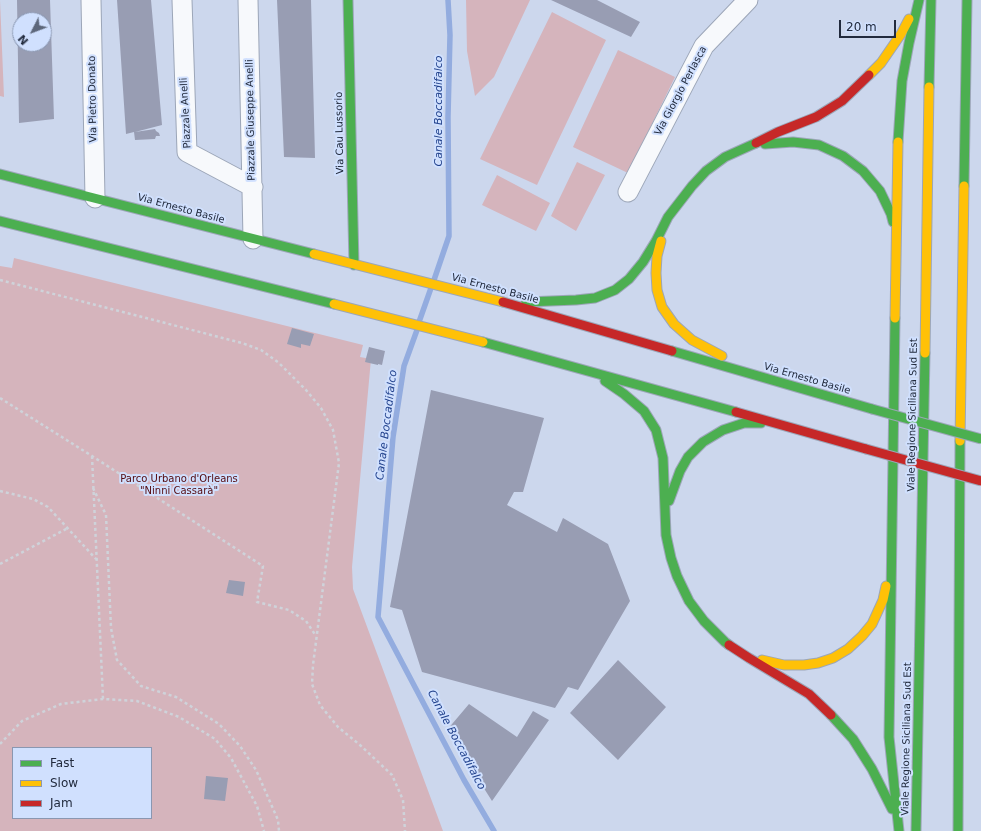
<!DOCTYPE html>
<html>
<head>
<meta charset="utf-8">
<style>
	body { margin:0 }
	#map { position:relative; width:981px; height:831px; overflow:hidden; background:#ccd7ed; font-family:"DejaVu Sans",sans-serif }
	canvas { display:block }
	.legend { position:absolute; left:12px; top:747px; width:140px; height:72px; box-sizing:border-box; background:#d0e0fe; border:1px solid #8a97b1; margin:0; padding:5px 7px; list-style:none; font-size:12px; color:#212a3d }
	.legend li { display:flex; align-items:center; gap:8px; height:20px }
	.legend b { width:20px; border:1px solid #8a97b1 }
	.north { position:absolute; left:12px; top:12px; width:40px; height:40px; box-sizing:border-box; background:#d0e0fe; border:1px solid #8a97b1; border-radius:50%; rotate:228deg; font-size:11px; font-weight:700; line-height:16px; text-align:center; color:#212a3d }
	.north::after { content:''; display:block; margin:auto; width:14px; height:18px; background:#5d677b; clip-path:polygon(50% 0,100% 100%,50% 72%,0 100%) }
	.scale { position:absolute; left:839px; top:20px; width:57px; height:18px; box-sizing:border-box; border:2px solid #212a3d; border-top:0; padding-left:5px; font-size:12px; line-height:14px; white-space:nowrap; color:#212a3d; -webkit-text-stroke:3px #d0e0fe; paint-order:stroke }
</style>
</head>
<body>
<div id="map">
<canvas width="981" height="831"></canvas>
<ul class="legend">
<li><b style="height:5px;background:#4caf50"></b>Fast</li>
<li><b style="height:5px;background:#ffc107"></b>Slow</li>
<li><b style="height:5px;background:#c62828"></b>Jam</li>
</ul>
<div class="north">N</div>
<div class="scale">20 m</div>
</div>
<script>
const context = document.querySelector('canvas').getContext('2d');
context.lineJoin = 'round';
function paint(path, color) {
  context.fillStyle = color;
  context.fill(path, 'evenodd');
}
function toPath(rows) {
  const path = new Path2D();
  for (const r of rows) {
    path.moveTo(r[0], r[1]);
    for (let i = 2; i < r.length; i += 2) path.lineTo(r[i], r[i + 1]);
  }
  return path;
}
function trace(path, color, width, dash) {
  context.strokeStyle = color;
  context.lineWidth = width;
  context.lineCap = dash ? 'butt' : 'round';
  context.setLineDash(dash || []);
  context.stroke(path);
}
function label(font, color, halo, rows, align = 'center') {
  context.font = font + ' "DejaVu Sans",sans-serif';
  context.lineWidth = 4;
  context.setLineDash([]);
  context.textBaseline = 'middle';
  context.strokeStyle = halo;
  context.fillStyle = color;
  for (const [text, x, y, turn = 0] of rows) {
    context.save();
    context.translate(x, y);
    context.rotate((+turn || 0) * Math.PI / 180);
    context.textAlign = isNaN(turn) ? turn : align;
    if (halo) context.strokeText(text, 0, 0);
    context.fillText(text, 0, 0);
    context.restore();
  }
}
paint(toPath([
	[0,0,4,97,0,96],
	[466,0,530,0,494,77,475,96,467,51],
	[552,12,606,40,537,185,480,159],
	[618,50,675,77,628,173,573,147],
	[577,162,605,175,576,231,551,216],
	[497,175,550,203,536,231,482,205],
	[14,258,363,345,360,357,371,359,352,567,353,589,443,831,0,831,0,266,12,268],
	[13,748,151,748,151,818,13,818]
]), '#d5b4bc');
trace(toPath([
	[434,280,449,236,448,117,450,35,448,0],
	[419,322,431,288],
	[417,330,404,366,393,437,378,617,464,780,494,831]
]), '#93acdf', 5.5);
paint(toPath([
	[17,0,50,0,54,119,19,123],
	[20,20,44,20,44,44,20,44],
	[117,0,151,0,162,125,135,132,155,129,156,131,159,133,160,136,156,136,155,139,135,140,134,132,126,134],
	[277,0,311,0,315,158,284,157],
	[551,0,597,0,640,22,631,37],
	[292,328,314,334,310,346,301,344,301,348,287,344],
	[369,347,385,351,382,365,378,364,378,365,365,362],
	[431,390,544,418,523,492,514,492,507,505,557,532,563,518,608,544,630,601,578,690,568,687,555,708,422,672,402,610,390,607],
	[229,580,245,582,243,596,226,593],
	[618,660,666,707,618,760,570,713],
	[469,704,517,737,533,711,549,720,492,801,447,730],
	[206,776,228,778,225,801,204,799]
]), '#989db3');
const street = toPath([
	[91,0,95,198],
	[182,0,187,152,253,187],
	[248,0,253,239],
	[628,192,704,46,748,0]
]);
const fast = toPath([
	[348,0,354,265],
	[929,87,931,0],
	[898,142,902,81,909,43,919,0],
	[765,144,793,142,819,145,843,156,863,171,880,191,891,214,893,222],
	[0,174,314,254],
	[964,186,967,0],
	[0,221,334,304],
	[526,302,576,300,595,298,615,290,629,279,643,262,656,241,668,217,692,186,706,171,725,157,756,143],
	[895,318,889,737,899,831],
	[483,342,736,412],
	[672,351,872,409],
	[605,381,624,394,644,411,656,430,663,458,666,535,671,558,677,576,689,601,704,621,725,642,729,645],
	[669,501,680,471,688,457,703,442,723,430,744,423,761,423],
	[831,715,853,739,872,769,892,809],
	[916,831,925,353],
	[958,831,960,441]
]);
const slow = toPath([
	[869,75,881,63,901,34,909,19],
	[661,241,657,256,656,273,657,290,662,307,674,324,692,340,722,356],
	[314,254,503,302],
	[334,304,483,342],
	[895,318,898,142],
	[925,353,929,87],
	[960,441,964,186],
	[762,660,784,665,804,665,818,663,833,658,848,649,862,636,872,624,883,600,886,586]
]);
const jam = toPath([
	[756,143,778,132,816,117,842,101,869,75],
	[503,302,672,351],
	[736,412,866,449],
	[729,645,749,658,809,694,831,715]
]);
trace(street, '#9ca6b8', 21);
trace(fast, '#9ca6b8', 11);
trace(slow, '#9ca6b8', 11);
trace(jam, '#9ca6b8', 11);
trace(toPath([
	[0,280,242,343,261,350,279,363,306,390,321,408,333,430,339,463,313,665,312,684,320,705,338,727,360,745,392,775,403,800,405,831],
	[0,398,92,456,263,566,257,602,289,610,306,621,316,636],
	[92,456,103,699],
	[93,488,106,515,111,628,117,660,141,686,176,697,219,724,240,746,256,770,278,820,279,831],
	[0,491,33,499,48,507,96,559],
	[0,564,68,528],
	[0,744,22,721,61,704,103,699,137,701,179,717,215,739,231,758,257,806,264,831]
]), '#cfd3da', 2.5, [3, 3]);
trace(street, '#f7f9fc', 19);
trace(fast, '#4caf50', 9);
trace(slow, '#ffc107', 9);
trace(jam, '#c62828', 9);
const fastBridge = toPath([
	[872,409,981,439]
]);
const jamBridge = toPath([
	[866,449,981,481]
]);
trace(fastBridge, '#9ca6b8', 11, []);
trace(jamBridge, '#9ca6b8', 11, []);
trace(fastBridge, '#4caf50', 9);
trace(jamBridge, '#c62828', 9);
label('10px', '#212a3d', '#d0e0fe', [
	["Via Giorgio Perlasca",681,91,-62],
	["Via Pietro Donato",93,99,-91],
	["Piazzale Anelli",186,113,-93],
	["Piazzale Giuseppe Anelli",251,120,-91],
	["Via Cau Lussorio",340,133,-91],
	["Via Ernesto Basile",181,209,15],
	["Via Ernesto Basile",495,289,15],
	["Via Ernesto Basile",807,379,16],
	["Viale Regione Siciliana Sud Est",913,415,-89],
	["Viale Regione Siciliana Sud Est",907,739,-89]
]);
label('10px', '#53090e', '#d0e0fe', [
	["Parco Urbano d'Orleans",179,479],
	["\"Ninni Cassarà\"",179,491]
]);
label('italic 11px', '#22428d', '#d0e0fe', [
	["Canale Boccadifalco",439,111,-90],
	["Canale Boccadifalco",387,425,-83],
	["Canale Boccadifalco",456,740,62]
]);
</script>
</body>
</html>
